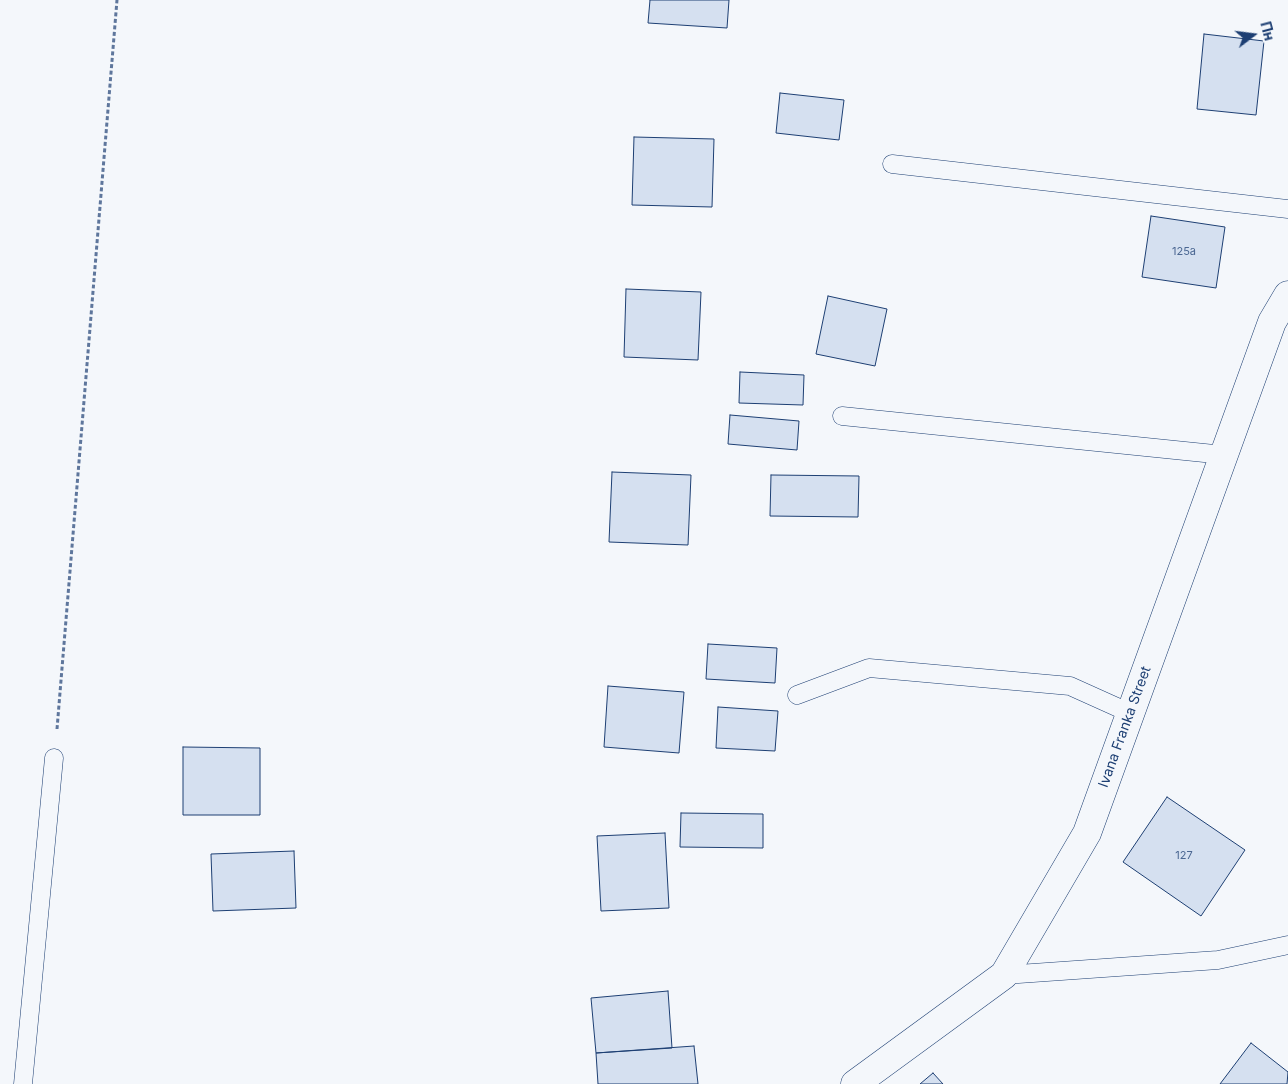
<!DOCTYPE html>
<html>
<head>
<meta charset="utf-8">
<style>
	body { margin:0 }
	#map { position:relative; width:1288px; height:1084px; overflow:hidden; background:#f4f7fb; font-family:Inter,sans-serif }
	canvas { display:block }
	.north { position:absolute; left:1228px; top:10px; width:50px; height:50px; -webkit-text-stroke:4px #f4f7fb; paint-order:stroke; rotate:75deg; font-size:14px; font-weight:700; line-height:20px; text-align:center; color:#1d3f73 }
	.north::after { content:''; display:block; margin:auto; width:18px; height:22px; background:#1d3f73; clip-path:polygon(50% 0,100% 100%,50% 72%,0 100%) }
</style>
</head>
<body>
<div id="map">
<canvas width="1288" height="1084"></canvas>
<div class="north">Пн</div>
</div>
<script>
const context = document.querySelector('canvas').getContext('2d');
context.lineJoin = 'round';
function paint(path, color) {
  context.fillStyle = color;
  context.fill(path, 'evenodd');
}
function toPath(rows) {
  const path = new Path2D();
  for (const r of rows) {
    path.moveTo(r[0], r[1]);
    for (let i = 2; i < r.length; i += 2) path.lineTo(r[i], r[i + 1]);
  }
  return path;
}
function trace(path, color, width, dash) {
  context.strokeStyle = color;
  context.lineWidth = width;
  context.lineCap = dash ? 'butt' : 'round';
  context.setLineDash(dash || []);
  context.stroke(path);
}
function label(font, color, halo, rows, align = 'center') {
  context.font = font + ' Inter,sans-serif';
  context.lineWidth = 4;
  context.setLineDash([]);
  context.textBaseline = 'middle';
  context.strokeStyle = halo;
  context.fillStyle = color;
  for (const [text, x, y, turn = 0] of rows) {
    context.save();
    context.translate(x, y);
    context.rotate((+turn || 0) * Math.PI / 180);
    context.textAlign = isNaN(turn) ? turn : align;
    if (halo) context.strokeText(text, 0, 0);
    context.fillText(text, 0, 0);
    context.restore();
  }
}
const building = toPath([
	[650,0,729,0,727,28,648,23,650,0],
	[1204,34,1264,41,1256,115,1197,109,1204,34],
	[780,93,844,100,839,140,776,133,780,93],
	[634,137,714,139,712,207,632,205,634,137],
	[1151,216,1225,227,1216,288,1142,277,1151,216],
	[626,289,701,292,698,360,624,357,626,289],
	[828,296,887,309,875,366,816,354,828,296],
	[740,372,804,375,803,405,739,403,740,372],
	[730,415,799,421,797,450,728,444,730,415],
	[612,472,691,475,688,545,609,542,612,472],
	[771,475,859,476,858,517,770,516,771,475],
	[708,644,777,648,775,683,706,679,708,644],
	[608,686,684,692,679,753,604,747,608,686],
	[718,707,778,711,775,751,716,748,718,707],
	[183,747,260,748,260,815,183,815,183,747],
	[1167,797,1245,850,1201,916,1123,862,1167,797],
	[681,813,763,814,763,848,680,847,681,813],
	[665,833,669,908,601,911,597,836,665,833],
	[294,851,296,908,213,911,211,854,294,851],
	[668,991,672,1048,596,1053,591,998,668,991],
	[1251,1043,1288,1072,1287,1084,1220,1084,1251,1043],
	[694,1046,698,1084,598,1084,596,1053,694,1046],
	[933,1073,943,1084,920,1084,933,1073]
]);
paint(building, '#d5e0f0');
trace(building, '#1d3f73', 1);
const service = toPath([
	[892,164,1288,209],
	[842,416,1224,455],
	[797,695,869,668,1070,686,1130,713],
	[1004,975,1218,960,1288,945],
	[23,1084,54,758]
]);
const minor = toPath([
	[855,1084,1004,975,1087,833,1272,322,1288,295]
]);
trace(service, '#1d3f73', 19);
trace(minor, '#1d3f73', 29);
trace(toPath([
	[57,729,117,0]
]), '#5e769c', 3, [4, 2.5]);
trace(service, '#f4f7fb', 18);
trace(minor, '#f4f7fb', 28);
label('11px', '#4b6792', null, [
	["125а",1184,252],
	["127",1184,856]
]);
label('14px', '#1d3f73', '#f4f7fb', [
	["Ivana Franka Street",1125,727,-70]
]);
</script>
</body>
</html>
